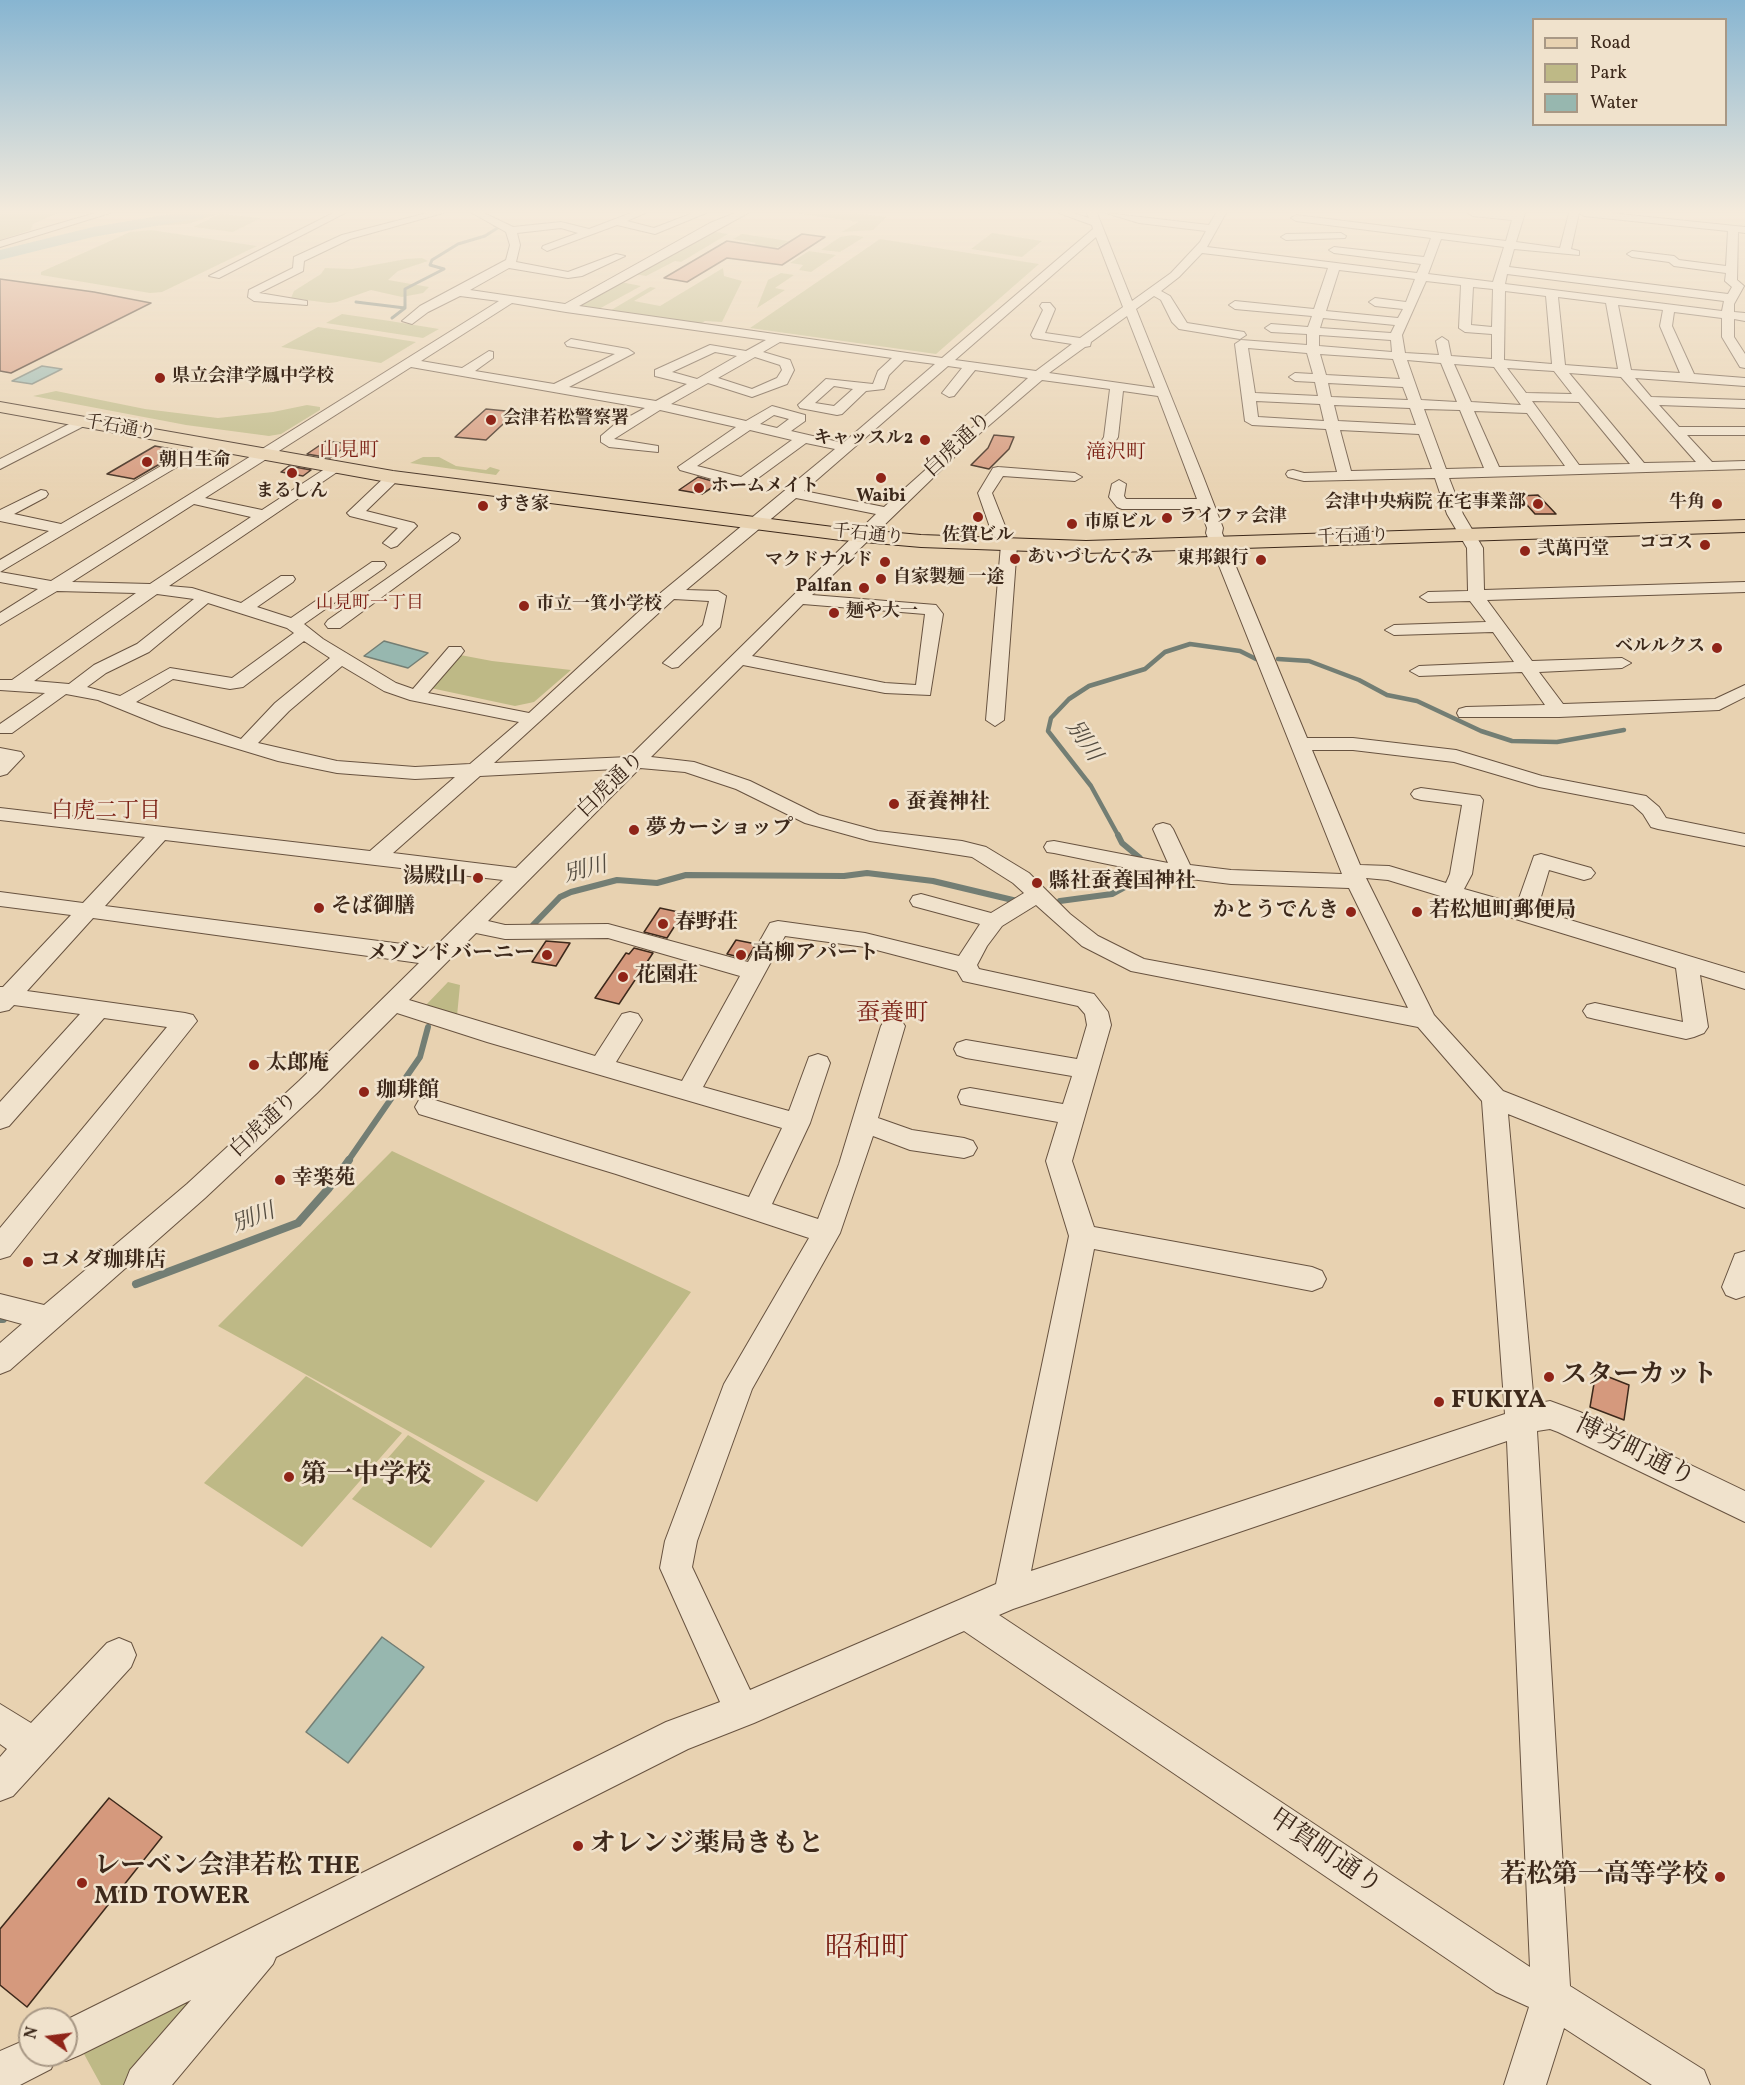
<!DOCTYPE html>
<html>
<head>
<meta charset="utf-8">
<style>
	body { margin:0 }
	#map { position:relative; width:1745px; height:2085px; overflow:hidden; background:#e8d2b1; font-family:Vollkorn,serif }
	canvas { display:block }
	.legend { position:absolute; left:1532px; top:18px; width:195px; height:108px; box-sizing:border-box; background:#f0e2cc; border:2px solid #a89885; margin:0; padding:8px 10px; list-style:none; font-size:18px; color:#3d291b }
	.legend li { display:flex; align-items:center; gap:12px; height:30px }
	.legend b { width:30px; border:2px solid #a89885 }
	.north { position:absolute; left:18px; top:2007px; width:60px; height:60px; box-sizing:border-box; background:#f0e2cc; border:2px solid #a89885; border-radius:50%; rotate:284deg; font-size:16px; font-weight:700; line-height:24px; text-align:center; color:#3d291b }
	.north::after { content:''; display:block; margin:auto; width:21px; height:27px; background:#8f2418; clip-path:polygon(50% 0,100% 100%,50% 72%,0 100%) }
</style>
</head>
<body>
<div id="map">
<canvas width="1745" height="2085"></canvas>
<ul class="legend">
<li><b style="height:8px;background:#e8d2b1"></b>Road</li>
<li><b style="height:16px;background:#beb986"></b>Park</li>
<li><b style="height:16px;background:#97b7af"></b>Water</li>
</ul>
<div class="north">N</div>
</div>
<script>
const context = document.querySelector('canvas').getContext('2d');
context.lineJoin = 'round';
function paint(path, color) {
  context.fillStyle = color;
  context.fill(path, 'evenodd');
}
function toPath(rows) {
  const path = new Path2D();
  for (const r of rows) {
    path.moveTo(r[0], r[1]);
    for (let i = 2; i < r.length; i += 2) path.lineTo(r[i], r[i + 1]);
  }
  return path;
}
function trace(path, color, width, dash) {
  context.strokeStyle = color;
  context.lineWidth = width;
  context.lineCap = dash ? 'butt' : 'round';
  context.setLineDash(dash || []);
  context.stroke(path);
}
function label(font, color, halo, rows, align = 'center') {
  context.font = font + ' Vollkorn,"Noto Serif JP",serif';
  context.lineWidth = 5;
  context.setLineDash([]);
  context.textBaseline = 'middle';
  context.strokeStyle = halo;
  context.fillStyle = color;
  for (const [text, x, y, turn = 0] of rows) {
    context.save();
    context.translate(x, y);
    context.rotate((+turn || 0) * Math.PI / 180);
    context.textAlign = isNaN(turn) ? turn : align;
    if (halo) context.strokeText(text, 0, 0);
    context.fillText(text, 0, 0);
    context.restore();
  }
}
paint(toPath([
	[0,213,58,213,33,224,31,230,0,240],
	[206,213,224,213,222,214,261,218,233,232,193,227,221,213,188,224,132,227],
	[795,213,854,213,887,217,873,230,842,232,858,222],
	[151,230,257,246,162,292,150,293,41,275,41,272,130,232],
	[710,231,728,234,681,262,675,261,646,276,635,274],
	[992,233,1042,241,1022,257,971,249],
	[742,234,789,241,771,251,750,248,756,243,733,239],
	[853,235,864,237,840,252,821,250,840,237],
	[880,239,1039,264,936,354,750,328],
	[809,251,836,255,811,272,799,270,803,265,790,263],
	[422,258,428,261,398,271,388,280,429,287,423,293,402,297,371,290,337,302,329,303,291,298,294,291,321,274,325,268,352,269,406,259],
	[723,268,724,276,742,281,722,322,705,321,700,324,608,312,650,287,656,288,634,301,660,306],
	[781,273,794,275,775,288,785,290,757,308,768,280],
	[621,282,641,286,597,310,577,307],
	[342,314,390,321,439,329,423,338,326,323],
	[318,327,366,334,416,342,381,363,281,347],
	[56,391,145,409,218,418,273,412,307,405,320,407,320,410,281,434,269,436,186,425,33,396],
	[423,457,439,457,456,466,486,470,490,467,500,470,496,475,410,463],
	[455,654,492,661,571,670,534,702,515,706,426,687],
	[448,982,460,985,457,1016,425,1006],
	[392,1151,691,1292,537,1502,218,1326],
	[306,1376,402,1433,302,1547,204,1483],
	[408,1435,485,1481,431,1548,352,1499],
	[211,1987,129,2085,101,2085,84,2054]
]), '#beb986');
const water = toPath([
	[42,366,62,369,32,384,12,381,42,366],
	[384,641,428,653,408,668,364,656,384,641],
	[382,1637,424,1667,348,1763,306,1732,382,1637]
]);
paint(water, '#97b7af');
trace(water, '#737e74', 1.5);
trace(toPath([
	[356,302,405,308],
	[392,318,405,308,405,289,444,269,430,265,432,260,458,244,485,236,499,227,494,225]
]), '#737e74', 3);
trace(toPath([
	[1278,659,1309,661,1359,680,1387,695,1417,701,1481,731,1512,741,1557,742,1624,730],
	[1119,837,1091,786,1048,731,1051,718,1069,699,1089,686,1145,669,1165,652,1190,644,1240,651,1256,659]
]), '#737e74', 4.5);
trace(toPath([
	[1060,901,1112,894,1134,882,1140,858,1122,843,1118,835],
	[533,925,560,897,571,892,617,880,657,883,686,875,844,876,867,873,933,881,1017,901],
	[348,1161,420,1057,428,1027]
]), '#737e74', 6);
trace(toPath([
	[136,1284,298,1223,329,1188,349,1160],
	[0,1319,3,1319]
]), '#737e74', 8);
paint(toPath([
	[176,213,209,213,201,218,93,237,0,260,0,250,93,227,176,213]
]), '#97b7af');
const building = toPath([
	[802,234,825,237,782,265,727,258,687,282,664,278,727,241,778,249,802,234],
	[0,279,94,292,151,303,11,373,0,371,0,279],
	[486,409,516,412,486,440,455,437,486,409],
	[994,435,1014,437,1009,449,989,469,971,465,988,448,994,435],
	[326,441,349,444,330,458,307,454,326,441],
	[155,446,182,451,134,479,107,474,155,446],
	[289,466,311,470,303,476,281,472,289,466],
	[698,477,719,483,702,494,679,490,698,477],
	[1538,495,1556,514,1535,514,1519,496,1538,495],
	[660,908,683,913,667,938,644,932,660,908],
	[736,940,756,944,747,959,727,954,736,940],
	[546,941,570,943,556,966,532,962,546,941],
	[634,948,653,953,619,1004,595,998,626,953,629,954,634,948],
	[1596,1372,1629,1385,1624,1420,1590,1407,1596,1372],
	[109,1798,162,1837,27,2007,0,1985,0,1929,109,1798]
]);
paint(building, '#d5997d');
trace(building, '#3d291b', 1.5);
const minor = toPath([
	[95,213,110,213,0,247,0,241,95,213],
	[333,213,345,213,219,278,209,276,333,213],
	[427,213,443,213,350,239,304,261,303,271,259,293,307,301,307,305,254,301,248,297,249,290,293,268,294,257,342,235,427,213],
	[472,213,484,213,513,227,561,222,589,229,631,213,645,213,627,221,654,228,693,213,706,213,655,234,617,225,547,251,542,248,543,246,578,233,561,228,517,233,520,245,516,262,568,272,616,254,625,256,582,276,568,278,509,268,470,290,565,304,710,223,735,213,748,213,579,306,942,358,1093,229,1092,225,1059,213,1073,213,1089,218,1087,213,1097,213,1132,301,1171,273,1200,242,1206,231,1139,223,1106,213,1209,225,1216,213,1226,213,1207,247,1417,273,1421,264,1334,253,1329,250,1334,247,1424,257,1431,238,1296,221,1291,218,1296,215,1506,241,1512,220,1473,216,1468,213,1525,213,1516,242,1560,248,1569,213,1610,213,1745,227,1745,233,1738,232,1737,280,1744,286,1734,304,1734,312,1745,313,1745,321,1734,319,1734,337,1745,354,1745,368,1740,367,1722,337,1722,318,1674,312,1672,326,1694,374,1745,378,1745,386,1635,378,1651,397,1745,400,1745,408,1659,405,1679,427,1745,427,1745,435,1687,435,1712,462,1745,461,1745,469,1449,478,1463,514,1483,548,1484,590,1745,582,1745,592,1487,600,1532,661,1622,658,1631,663,1622,668,1539,672,1563,704,1715,699,1745,685,1745,697,1719,710,1559,717,1459,717,1457,713,1459,709,1466,707,1545,705,1522,672,1419,676,1410,671,1419,666,1514,662,1493,632,1394,635,1385,630,1394,625,1486,622,1470,601,1428,602,1420,597,1428,592,1468,591,1467,548,1447,514,1435,478,1304,481,1288,477,1286,474,1288,471,1293,470,1304,473,1337,472,1326,429,1252,425,1245,421,1235,344,1241,340,1307,345,1307,334,1271,332,1265,328,1271,324,1308,327,1312,316,1235,309,1229,305,1235,301,1314,309,1328,268,1202,253,1179,277,1161,291,1170,296,1187,323,1244,332,1246,335,1240,339,1179,329,1172,322,1161,300,1154,296,1136,309,1203,476,1223,528,1222,533,1307,738,1353,738,1456,750,1542,776,1646,796,1659,807,1666,818,1745,834,1745,846,1658,829,1651,827,1643,814,1633,805,1539,787,1454,762,1353,750,1312,750,1360,865,1389,866,1446,883,1450,874,1462,805,1421,800,1414,798,1411,794,1414,790,1421,788,1480,796,1483,800,1472,874,1464,889,1517,904,1534,856,1541,854,1591,868,1595,873,1591,878,1584,880,1549,870,1537,910,1745,973,1745,989,1700,975,1708,1027,1704,1033,1694,1037,1686,1039,1595,1019,1587,1017,1583,1011,1587,1005,1595,1003,1683,1022,1676,968,1388,880,1366,878,1434,1015,1503,1091,1745,1186,1745,1208,1508,1114,1534,1404,1550,1401,1580,1412,1745,1491,1745,1522,1558,1432,1550,1429,1537,1431,1570,1986,1704,2070,1710,2085,1652,2085,1564,2028,1546,2085,1504,2085,1529,2007,1496,1992,964,1631,754,1723,688,1749,276,1957,273,1964,172,2085,124,2085,130,2070,191,2000,80,2055,66,2061,56,2057,51,2069,20,2085,0,2085,0,2051,30,2038,30,2055,66,2055,66,2020,666,1722,720,1702,660,1568,665,1541,724,1384,809,1238,616,1174,419,1114,415,1107,419,1100,428,1098,749,1197,782,1128,487,1042,397,1013,317,1093,205,1198,10,1370,0,1374,0,1343,22,1324,0,1318,0,1294,44,1305,187,1184,299,1081,419,963,93,918,27,991,185,1013,193,1015,197,1021,10,1256,0,1259,0,1228,167,1027,104,1018,9,1126,0,1129,0,1102,80,1014,14,1005,9,1010,0,1012,0,987,3,987,71,915,0,906,0,892,83,903,145,837,0,820,0,808,370,851,455,777,415,779,337,773,278,761,162,726,98,700,66,694,12,733,0,733,0,724,45,693,0,690,0,680,12,680,136,593,57,591,0,625,0,613,38,589,0,582,0,572,51,581,499,301,460,296,428,312,412,324,402,321,420,306,506,260,510,245,506,232,472,213],
	[1579,213,1584,216,1728,231,1726,266,1679,260,1674,256,1632,251,1627,254,1632,257,1669,262,1674,266,1726,273,1725,281,1732,287,1728,294,1509,267,1514,249,1579,255,1579,251,1571,249,1579,213],
	[1096,237,1123,307,1080,338,1045,333,1055,309,1050,303,1042,303,1040,306,1043,310,1031,335,1033,338,1072,344,1036,371,955,360,1096,237],
	[1441,239,1504,247,1493,282,1428,274,1441,239],
	[1339,270,1415,279,1406,302,1375,298,1369,302,1375,306,1403,309,1398,318,1326,311,1339,270],
	[1507,274,1724,301,1722,311,1505,284,1507,274],
	[1426,281,1461,285,1459,328,1465,332,1492,334,1492,359,1451,356,1448,341,1442,337,1436,341,1439,355,1405,353,1402,335,1426,281],
	[1473,287,1493,289,1492,327,1471,325,1473,287],
	[1505,291,1546,296,1552,364,1504,360,1505,291],
	[1558,297,1606,303,1618,369,1565,365,1558,297],
	[512,303,566,312,766,340,746,351,710,345,655,370,655,376,687,384,656,401,569,387,634,353,628,349,571,339,565,343,567,346,615,354,554,384,475,371,493,358,493,352,489,351,462,368,421,361,512,303],
	[1618,305,1663,310,1660,326,1680,373,1631,370,1618,305],
	[1127,316,1155,388,1049,373,1085,347,1090,346,1091,342,1127,316],
	[1323,318,1395,325,1391,333,1320,328,1323,318],
	[1319,335,1391,340,1392,352,1319,346,1319,335],
	[780,342,892,358,878,371,873,384,826,379,798,405,800,408,837,415,842,414,866,391,884,389,889,375,904,360,935,364,843,443,791,431,805,421,805,415,772,406,746,421,671,404,708,383,752,397,787,384,794,370,790,360,763,352,780,342],
	[1248,348,1307,353,1313,374,1295,373,1289,377,1295,381,1315,382,1318,396,1255,393,1248,348],
	[715,352,737,356,697,379,672,372,715,352],
	[1320,354,1393,359,1400,379,1326,375,1320,354],
	[755,357,780,365,782,370,777,378,752,389,718,378,755,357],
	[1407,360,1441,363,1457,402,1421,400,1407,360],
	[1454,364,1494,367,1521,405,1471,402,1454,364],
	[948,366,962,368,942,393,949,397,954,396,975,370,1028,378,884,507,804,491,948,366],
	[411,367,645,408,614,425,601,436,601,442,609,447,658,452,658,446,614,439,660,410,736,427,678,467,680,470,737,486,750,484,806,443,835,449,646,605,529,713,428,693,461,655,464,651,461,647,449,647,413,689,396,683,323,639,304,624,384,568,386,565,384,562,372,562,291,618,257,607,293,582,295,579,293,576,281,576,241,603,192,588,169,586,343,468,341,465,331,465,262,510,205,498,411,367],
	[1507,368,1554,371,1572,394,1526,393,1507,368],
	[1569,373,1621,377,1696,462,1644,463,1569,373],
	[1042,380,1110,389,1104,437,1096,451,1103,455,1108,454,1118,437,1123,391,1158,396,1197,499,1126,499,1124,496,1126,484,1119,480,1112,484,1109,497,1117,507,1122,509,1200,509,1207,528,1206,533,1342,874,1231,870,1190,865,1173,829,1170,825,1163,823,1156,825,1153,829,1168,863,1054,841,1047,842,1044,847,1047,852,1054,853,1166,876,1231,884,1349,888,1408,1008,1144,959,1098,936,1070,914,1029,873,986,847,962,841,878,831,819,815,750,781,694,762,651,757,743,665,885,693,930,695,943,614,936,605,812,595,972,440,1042,380],
	[1328,383,1403,387,1408,400,1331,397,1328,383],
	[834,386,853,389,834,406,815,403,834,386],
	[1256,401,1320,404,1324,421,1258,417,1256,401],
	[1532,401,1579,402,1630,464,1579,465,1532,401],
	[1334,405,1410,408,1416,425,1338,421,1334,405],
	[1424,409,1460,410,1484,468,1446,469,1424,409],
	[1474,411,1527,413,1565,466,1499,467,1474,411],
	[774,415,789,419,777,428,760,424,774,415],
	[750,430,792,440,741,477,697,466,750,430],
	[1340,430,1419,434,1432,469,1351,471,1340,430],
	[796,498,876,514,629,757,494,763,674,599,709,601,703,625,663,663,672,668,678,667,720,627,726,596,718,591,686,590,796,498],
	[194,504,251,517,150,584,72,582,194,504],
	[157,594,194,599,137,644,94,665,69,684,34,681,157,594],
	[208,603,287,628,294,633,232,678,170,668,120,696,87,687,106,673,149,652,208,603],
	[803,604,925,614,916,685,885,683,752,656,803,604],
	[304,641,330,658,275,703,241,739,136,702,173,679,230,689,243,687,304,641],
	[342,666,384,691,410,700,519,722,470,764,415,767,337,761,258,743,289,711,342,666],
	[640,768,685,772,736,789,805,823,870,841,972,857,1013,883,1024,893,991,913,921,894,913,896,910,901,913,906,980,924,959,956,865,933,778,921,770,923,748,962,608,924,505,925,488,921,640,768],
	[616,769,516,868,393,853,480,776,616,769],
	[165,840,375,865,503,880,431,951,418,946,105,906,165,840],
	[1036,905,1082,946,1131,971,1418,1027,1482,1101,1505,1414,1031,1571,1094,1249,1312,1291,1322,1287,1326,1279,1322,1271,1312,1267,1094,1227,1072,1161,1111,1025,1108,1012,1094,994,979,969,977,965,987,946,1002,926,1036,905],
	[476,933,505,939,608,938,740,976,682,1081,616,1062,642,1020,638,1014,630,1012,622,1014,595,1056,409,1000,476,933],
	[785,936,865,947,957,971,963,981,1078,1006,1085,1014,1087,1025,1077,1059,966,1040,957,1043,954,1049,957,1055,966,1058,1072,1076,1063,1104,970,1088,961,1090,958,1097,961,1104,970,1106,1058,1122,1046,1161,1069,1236,996,1584,750,1690,692,1567,697,1541,752,1389,840,1233,873,1136,910,1150,964,1158,973,1155,977,1148,973,1141,964,1138,912,1130,878,1118,905,1026,901,1020,893,1018,885,1020,881,1026,839,1164,818,1219,772,1204,810,1123,830,1063,827,1057,818,1054,809,1057,789,1111,703,1087,785,936],
	[1507,1441,1530,1967,999,1615,1013,1609,1507,1441],
	[1341,233,1346,236,1345,238,1286,240,1281,237,1286,234,1341,233],
	[81,418,86,419,86,425,0,469,0,459,81,418],
	[204,441,209,442,209,448,0,572,0,560,49,531,0,521,0,510,41,490,46,491,48,494,46,497,14,514,61,524,204,441],
	[998,467,1075,473,1082,477,1075,481,1003,476,992,493,1009,536,1001,541,993,536,978,493,993,468,998,467],
	[393,473,400,477,398,480,366,511,414,523,417,526,397,546,391,548,383,543,398,528,350,516,347,513,388,474,393,473],
	[452,533,458,535,460,538,458,541,340,628,328,628,325,624,328,620,452,533],
	[1009,540,1017,545,1004,720,995,726,986,720,1001,545,1009,540],
	[0,748,21,752,24,756,7,774,0,776,0,748],
	[1745,1251,1745,1296,1736,1299,1726,1295,1722,1287,1735,1254,1745,1251],
	[119,1638,131,1643,136,1655,131,1667,13,1796,0,1801,0,1757,7,1749,0,1744,0,1704,31,1723,107,1643,119,1638]
]);
const major = toPath([
	[0,402,393,471,841,528,921,535,1086,541,1745,520,1745,532,1086,553,921,547,841,540,393,483,0,412,0,402]
]);
trace(minor, '#685340', 2);
trace(major, '#3d291b', 2);
paint(minor, '#f0e2cc');
paint(major, '#e8d2b1');
const sky = context.createLinearGradient(0, 0, 0, 505);
sky.addColorStop(0, '#87b5d1');
sky.addColorStop(0.42, '#f5ebdc');
sky.addColorStop(1, '#f5ebdc00');
context.fillStyle = sky;
context.fillRect(0, 0, 1745, 505);
for (const [x, y, r, color] of [
	[160,378,6,"#8f2418"],
	[491,420,6,"#8f2418"],
	[925,440,6,"#8f2418"],
	[147,462,6,"#8f2418"],
	[292,473,6,"#8f2418"],
	[881,478,6,"#8f2418"],
	[699,488,6,"#8f2418"],
	[1538,504,6,"#8f2418"],
	[1717,504,6,"#8f2418"],
	[483,506,6,"#8f2418"],
	[978,517,6,"#8f2418"],
	[1167,518,6,"#8f2418"],
	[1072,524,6,"#8f2418"],
	[1705,545,6,"#8f2418"],
	[1525,551,6,"#8f2418"],
	[1015,559,6,"#8f2418"],
	[1261,560,6,"#8f2418"],
	[885,562,6,"#8f2418"],
	[881,579,6,"#8f2418"],
	[864,588,6,"#8f2418"],
	[524,606,6,"#8f2418"],
	[834,613,6,"#8f2418"],
	[1717,648,6,"#8f2418"],
	[894,804,6,"#8f2418"],
	[634,830,6,"#8f2418"],
	[478,878,6,"#8f2418"],
	[1037,883,6,"#8f2418"],
	[319,908,6,"#8f2418"],
	[1351,912,6,"#8f2418"],
	[1417,912,6,"#8f2418"],
	[663,924,6,"#8f2418"],
	[547,955,6,"#8f2418"],
	[741,955,6,"#8f2418"],
	[623,977,6,"#8f2418"],
	[254,1065,6,"#8f2418"],
	[364,1092,6,"#8f2418"],
	[280,1180,6,"#8f2418"],
	[28,1262,6,"#8f2418"],
	[1549,1377,6,"#8f2418"],
	[1439,1402,6,"#8f2418"],
	[289,1477,6,"#8f2418"],
	[578,1846,6,"#8f2418"],
	[1720,1877,6,"#8f2418"],
	[82,1883,6,"#8f2418"]
]) {
  const dot = new Path2D();
  dot.arc(x, y, r, 0, 2 * Math.PI);
  context.fillStyle = color;
  context.fill(dot);
  trace(dot, '#f0e2cc', 2);
}
label('bold 18px', '#3d291b', '#f0e2cc', [
	["県立会津学鳳中学校",172,378],
	["会津若松警察署",503,420],
	["キャッスル2",913,440,"right"],
	["朝日生命",159,462],
	["ホームメイト",711,488],
	["まるしん",292,493,"center"],
	["Waibi",881,498,"center"],
	["会津中央病院 在宅事業部",1526,504,"right"],
	["牛角",1705,504,"right"],
	["すき家",495,506],
	["ライファ会津",1179,518],
	["市原ビル",1084,524],
	["佐賀ビル",978,537,"center"],
	["ココス",1693,545,"right"],
	["弐萬円堂",1537,551],
	["あいづしんくみ",1027,559],
	["東邦銀行",1249,560,"right"],
	["マクドナルド",873,562,"right"],
	["自家製麺 一途",893,579],
	["Palfan",852,588,"right"],
	["市立一箕小学校",536,606],
	["麺や大一",846,613],
	["ベルルクス",1705,648,"right"]
], 'left');
label('18px', '#3d291b', '#f0e2cc', [
	["千石通り",120,429,10],
	["千石通り",868,536,6],
	["千石通り",1353,538,-2]
]);
label('18px', '#7a1f14', '#f0e2cc', [
	["山見町一丁目",370,605]
]);
label('20px', '#7a1f14', '#f0e2cc', [
	["山見町",349,452],
	["滝沢町",1116,454]
]);
label('21px', '#3d291b', '#f0e2cc', [
	["白虎通り",959,446,-43],
	["白虎通り",612,786,-44],
	["白虎通り",265,1126,-43]
]);
label('bold 21px', '#3d291b', '#f0e2cc', [
	["蚕養神社",906,804],
	["夢カーショップ",646,830],
	["湯殿山",466,878,"right"],
	["縣社蚕養国神社",1049,883],
	["そば御膳",331,908],
	["かとうでんき",1339,912,"right"],
	["若松旭町郵便局",1429,912],
	["春野荘",675,924],
	["メゾンドバーニー",535,955,"right"],
	["高柳アパート",753,955],
	["花園荘",635,977],
	["太郎庵",266,1065],
	["珈琲館",376,1092],
	["幸楽苑",292,1180],
	["コメダ珈琲店",40,1262]
], 'left');
label('italic 22px', '#544c40', '#f0e2cc', [
	["別川",1082,742,56],
	["別川",586,872,-15],
	["別川",254,1220,-21]
]);
label('22px', '#7a1f14', '#f0e2cc', [
	["白虎二丁目",106,813]
]);
label('24px', '#7a1f14', '#f0e2cc', [
	["蚕養町",892,1016]
]);
label('bold 26px', '#3d291b', '#f0e2cc', [
	["スターカット",1561,1377],
	["FUKIYA",1451,1402],
	["第一中学校",301,1477],
	["オレンジ薬局きもと",590,1846],
	["レーベン会津若松 THE",94,1868],
	["MID TOWER",94,1898],
	["若松第一高等学校",1708,1877,"right"]
], 'left');
label('26px', '#3d291b', '#f0e2cc', [
	["博労町通り",1634,1453,26],
	["甲賀町通り",1324,1854,34]
]);
label('28px', '#7a1f14', '#f0e2cc', [
	["昭和町",867,1951]
]);
</script>
</body>
</html>
